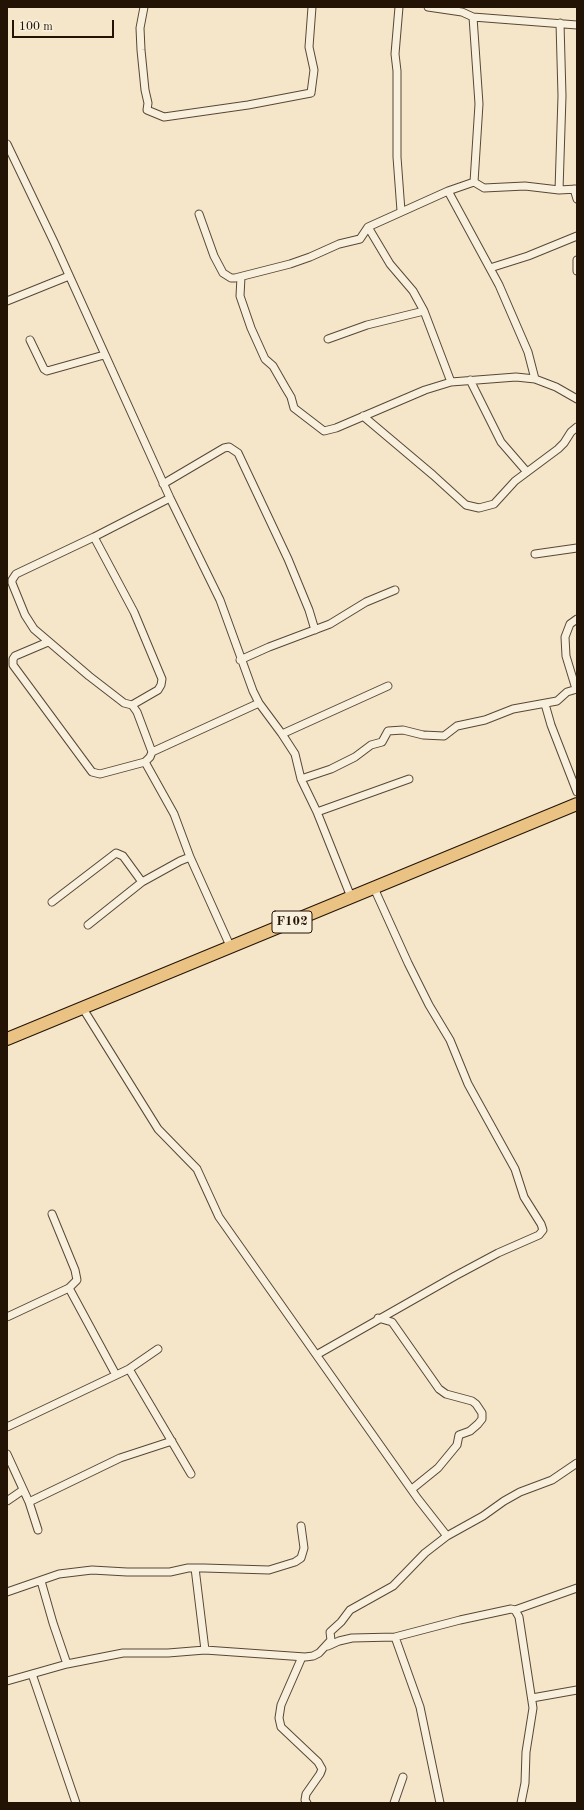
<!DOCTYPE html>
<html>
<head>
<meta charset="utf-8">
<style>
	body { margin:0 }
	#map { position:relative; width:584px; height:1810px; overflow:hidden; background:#f5e6c9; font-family:"Old Standard TT",serif }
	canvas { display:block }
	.frame { position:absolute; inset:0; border:8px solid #221305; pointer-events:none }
	.scale { position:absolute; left:12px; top:20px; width:102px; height:18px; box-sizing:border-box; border:2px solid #221305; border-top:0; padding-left:5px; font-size:12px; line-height:14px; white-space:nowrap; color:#221305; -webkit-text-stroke:3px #f8efdc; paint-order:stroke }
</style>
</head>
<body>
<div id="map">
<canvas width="584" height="1810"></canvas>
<div class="frame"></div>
<div class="scale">100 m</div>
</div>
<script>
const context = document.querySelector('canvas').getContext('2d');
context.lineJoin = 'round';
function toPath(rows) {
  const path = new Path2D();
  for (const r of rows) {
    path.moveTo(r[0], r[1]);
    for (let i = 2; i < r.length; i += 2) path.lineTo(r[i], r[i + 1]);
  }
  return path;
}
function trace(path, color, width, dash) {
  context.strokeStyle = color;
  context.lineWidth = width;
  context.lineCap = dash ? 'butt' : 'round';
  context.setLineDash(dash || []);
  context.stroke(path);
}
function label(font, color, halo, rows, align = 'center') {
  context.font = font + ' "Old Standard TT",serif';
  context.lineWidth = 3;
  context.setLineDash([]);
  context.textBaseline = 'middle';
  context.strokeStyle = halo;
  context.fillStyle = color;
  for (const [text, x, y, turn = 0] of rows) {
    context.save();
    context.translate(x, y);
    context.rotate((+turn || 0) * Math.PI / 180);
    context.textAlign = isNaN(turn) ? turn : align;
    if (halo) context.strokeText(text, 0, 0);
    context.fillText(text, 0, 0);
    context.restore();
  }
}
const minor = toPath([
	[144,7,140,28,141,50,145,90,148,103,147,110,164,117,248,105,311,93,314,70,309,47,312,7],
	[399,7,395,54,397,71,397,157,401,211],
	[428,7,462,12,473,17,577,25],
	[473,17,479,104,474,182],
	[7,144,54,242,170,498,220,600,253,691,259,703,282,734,295,754,301,779,317,812,351,897],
	[574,189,577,199],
	[559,190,562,96,560,23],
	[448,191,499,285,528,352,535,379],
	[199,214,214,256,223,273,231,278,235,278,290,264,310,257,339,244,360,239,368,227,448,191,474,182,484,188,525,186,559,190,577,189],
	[368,227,390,264,413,291,424,311,451,382],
	[577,260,577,271],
	[490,268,528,256,577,236],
	[241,277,240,296,251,328,265,359,273,366,285,387,291,397,294,408,324,431,336,428,425,390,451,382,516,377,535,379,556,387,577,399],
	[7,301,69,276],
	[328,339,367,325,424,311],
	[30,340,44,369,47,371,104,355],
	[470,380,501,442,527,472],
	[363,416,433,475,466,505,479,508,494,504,515,481,558,449,564,443,571,432,577,427],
	[163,484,224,448,229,447,238,453,288,559,309,610,315,630],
	[170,498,94,537,16,574,12,580,12,583,25,615,34,629,89,676,124,703,132,705,137,712,152,752,150,757,145,762,174,814,190,857,231,948],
	[94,537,134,612,162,679,161,685,158,690,132,705],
	[535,554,577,548],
	[48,642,15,656,13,659,13,665,92,772,100,774,145,762],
	[240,660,269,647,330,624,366,602,395,590],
	[576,689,566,656,565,637,570,624,577,619],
	[545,704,551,725,577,792],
	[282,734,388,686],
	[152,752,259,703],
	[301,779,331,769,355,757,371,745,382,742,388,731,403,730,423,735,444,736,457,726,485,720,513,709,557,701,567,692,577,689],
	[317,812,409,779],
	[52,902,116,853,123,856,142,882],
	[88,925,142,882,180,861,190,857],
	[82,1007,158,1129,197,1169,219,1217,418,1499,447,1536],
	[69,1288,116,1375],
	[7,1317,69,1288,77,1280,75,1270,52,1214],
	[378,1318,392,1322,439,1389,446,1394,472,1401,476,1404,482,1413,482,1419,478,1424,470,1431,459,1435,457,1445,438,1468,412,1489],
	[318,1354,455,1276,498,1253,539,1235,543,1230,541,1224,524,1197,515,1169,468,1084,450,1040,429,1005,408,963,374,888],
	[129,1369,191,1474],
	[7,1427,129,1369,158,1349],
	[7,1454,29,1502,38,1530],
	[7,1501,23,1490],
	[29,1502,120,1458,172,1441],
	[195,1568,205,1650],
	[41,1581,53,1623,67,1664],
	[7,1592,59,1574,92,1570,127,1572,170,1572,188,1568,204,1568,269,1570,295,1562,301,1558,304,1548,301,1526],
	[515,1610,577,1588],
	[395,1637,420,1707,440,1803],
	[328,1646,339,1641,352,1638,395,1637,460,1620,511,1609,515,1610,519,1617,533,1708,526,1752,525,1783,521,1803],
	[302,1657,281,1705,279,1718,281,1727,318,1762,322,1769,320,1774,306,1794,305,1800,307,1803],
	[32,1674,76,1803],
	[7,1681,67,1664,123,1653,168,1653,205,1650,305,1657,313,1656,319,1653,331,1640,330,1632,341,1622,350,1610,393,1586,425,1553,447,1536,483,1516,504,1501,520,1492,552,1480,577,1463],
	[532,1698,577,1690],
	[394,1803,403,1777]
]);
const primary = toPath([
	[7,1039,577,804]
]);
trace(minor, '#574836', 9);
trace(primary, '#221305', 14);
trace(minor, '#f8efdc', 7);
trace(primary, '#eac384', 12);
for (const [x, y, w] of [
	[292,922,40]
]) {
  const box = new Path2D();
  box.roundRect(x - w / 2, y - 11, w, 22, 3);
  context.fillStyle = '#f8efdc';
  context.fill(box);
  trace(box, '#221305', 1);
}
label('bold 13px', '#221305', null, [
	["F102",292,922]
]);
</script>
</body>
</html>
